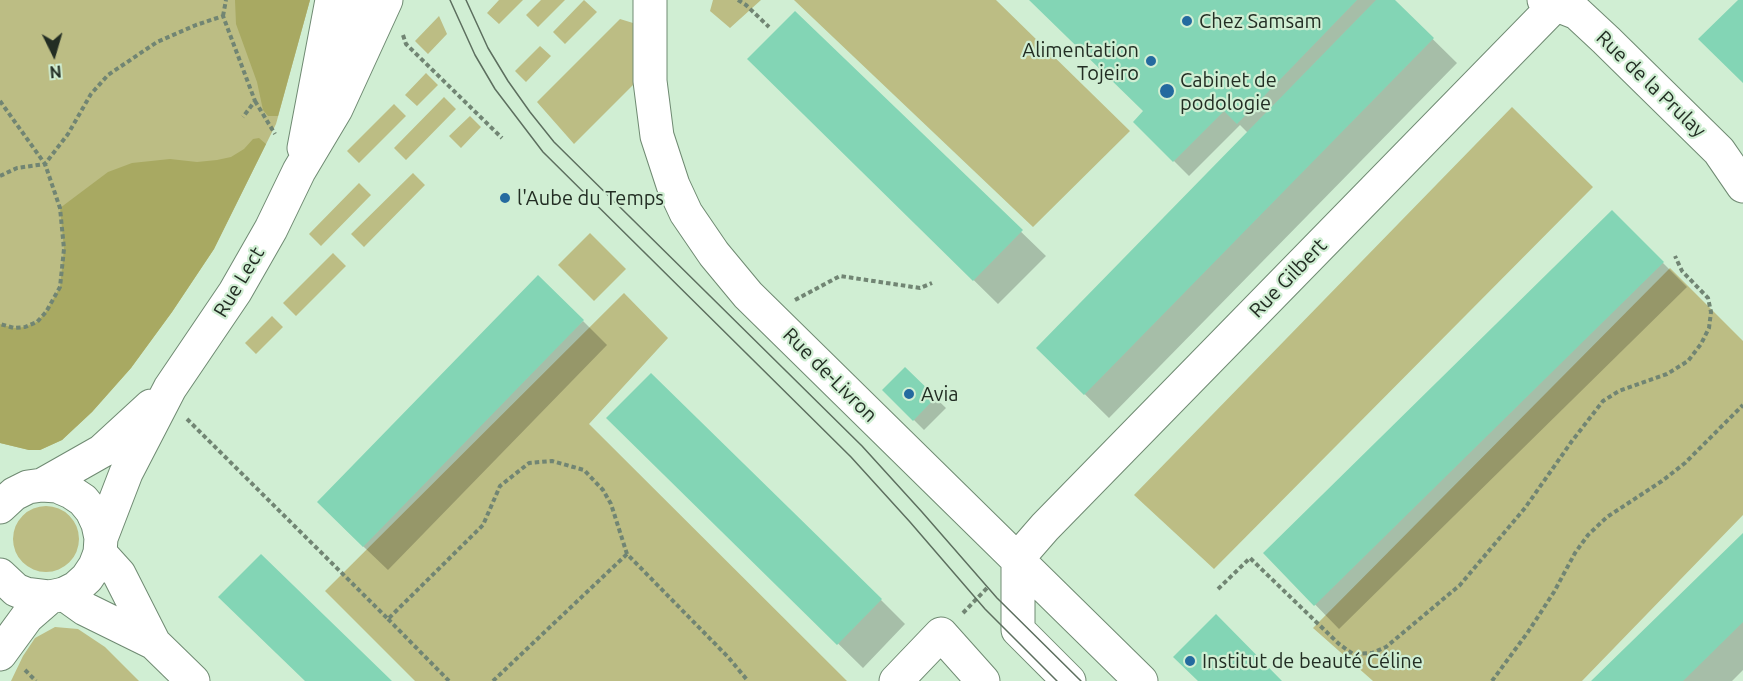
<!DOCTYPE html>
<html>
<head>
<meta charset="utf-8">
<style>
	body { margin:0 }
	#map { position:relative; width:1743px; height:681px; overflow:hidden; background:#d0eed3; font-family:Ubuntu,sans-serif }
	canvas { display:block }
	.north { position:absolute; left:24px; top:24px; width:60px; height:60px; -webkit-text-stroke:4px #d0eed3; paint-order:stroke; rotate:175deg; font-size:16px; font-weight:700; line-height:24px; text-align:center; color:#222d23 }
	.north::after { content:''; display:block; margin:auto; width:21px; height:27px; background:#222d23; clip-path:polygon(50% 0,100% 100%,50% 72%,0 100%) }
</style>
</head>
<body>
<div id="map">
<canvas width="1743" height="681"></canvas>
<div class="north">N</div>
</div>
<script>
const context = document.querySelector('canvas').getContext('2d');
context.lineJoin = 'round';
function paint(path, color) {
  context.fillStyle = color;
  context.fill(path, 'evenodd');
}
function toPath(rows) {
  const path = new Path2D();
  for (const r of rows) {
    if (r.length === 3) {
      path.moveTo(r[0] + r[2], r[1]);
      path.arc(r[0], r[1], r[2], 0, 2 * Math.PI);
      continue;
    }
    path.moveTo(r[0], r[1]);
    for (let i = 2; i < r.length; i += 2) path.lineTo(r[i], r[i + 1]);
  }
  return path;
}
function trace(path, color, width, dash) {
  context.strokeStyle = color;
  context.lineWidth = width;
  context.lineCap = dash ? 'butt' : 'round';
  context.setLineDash(dash || []);
  context.stroke(path);
}
function label(font, color, halo, rows, align = 'center') {
  context.font = font + ' Ubuntu,sans-serif';
  context.lineWidth = 4.5;
  context.setLineDash([]);
  context.textBaseline = 'middle';
  context.strokeStyle = halo;
  context.fillStyle = color;
  for (const [text, x, y, turn = 0] of rows) {
    context.save();
    context.translate(x, y);
    context.rotate((+turn || 0) * Math.PI / 180);
    context.textAlign = isNaN(turn) ? turn : align;
    if (halo) context.strokeText(text, 0, 0);
    context.fillText(text, 0, 0);
    context.restore();
  }
}
paint(toPath([
	[0,0,310,0,276,124,214,249,172,312,131,368,92,412,62,440,40,450,29,450,0,443],
	[499,0,523,0,499,24,487,13],
	[541,0,565,0,538,27,526,15],
	[584,0,597,12,565,44,553,32],
	[713,0,761,0,730,28,710,11],
	[794,0,996,0,1130,131,1033,227],
	[439,16,447,34,428,54,415,41],
	[620,19,633,23,635,83,574,144,537,102],
	[540,46,551,56,526,82,515,71],
	[426,73,438,85,417,106,405,95],
	[444,97,456,109,406,160,394,148],
	[394,104,406,116,359,163,347,151],
	[1512,107,1593,187,1214,569,1134,495],
	[470,116,481,127,461,148,449,136],
	[413,173,425,185,364,247,351,234],
	[359,183,371,195,321,246,309,234],
	[590,233,626,269,594,301,558,265],
	[333,253,346,266,296,316,283,303],
	[1670,268,1743,341,1743,515,1582,681,1373,681,1313,628],
	[624,293,668,338,589,424,847,681,415,681,325,591],
	[272,316,283,327,256,354,245,343],
	[46,539,33],
	[55,627,78,629,105,647,139,681,11,681,23,656,35,638]
]), '#bcbd84');
paint(toPath([
	[235,0,310,0,278,116,268,116,263,110,257,82,236,24],
	[259,138,266,144,214,249,172,312,131,368,92,412,62,440,40,450,29,450,0,443,0,324,14,328,25,327,37,322,46,312,60,287,64,249,60,208,108,172,132,163,170,159,197,162,217,160,231,157,244,149,253,139]
]), '#a8a962');
paint(toPath([
	[1031,0,1393,0,1457,63,1109,418,1038,348,1248,133,1240,125,1189,176,1135,122,1145,111],
	[795,13,1046,256,998,304,749,59],
	[1612,212,1687,287,1339,629,1265,553],
	[583,321,607,345,388,570,343,527],
	[905,369,946,408,924,430,884,390],
	[633,442,881,600,905,624,863,668],
	[1743,535,1743,670,1732,681,1593,681]
]), '#0003');
paint(toPath([
	[1029,0,1357,0,1237,124,1224,111,1173,162,1133,122,1143,111],
	[1376,0,1395,0,1434,38,1084,395,1036,348],
	[1738,0,1743,0,1743,83,1698,39],
	[795,11,1023,230,973,281,747,59],
	[1612,210,1664,262,1314,606,1263,553],
	[538,275,584,320,363,547,317,502],
	[905,367,936,397,913,421,882,390],
	[651,373,882,599,837,645,606,418],
	[1743,533,1743,622,1683,681,1591,681],
	[261,554,392,681,305,681,218,597],
	[1216,614,1282,681,1198,681,1173,657]
]), '#83d5b5');
const minor = toPath([
	[650,0,650,81,657,136,673,185,686,213,714,254,748,295,1141,681],
	[1544,0,1577,13,1606,40,1719,151,1743,186],
	[100,553,119,574,154,643],
	[1018,558,1045,527,1560,0],
	[1018,558,1018,630,1069,681],
	[64,594,85,609,154,643,193,681],
	[896,681,941,634,983,681]
]);
const major = toPath([
	[336,64,359,0],
	[304,148,332,0],
	[42,485,102,451,151,406],
	[0,507,14,494,28,487,42,485,57,486,71,492,83,500,92,511,98,524,101,538,100,553,95,566,87,578,76,588,64,594,50,597,26,594,16,590,0,575],
	[101,538,126,473,170,388,235,292,271,229,299,171,336,109,386,0],
	[0,654,27,617,50,597]
]);
trace(minor, '#6f8a72', 35);
trace(major, '#6f8a72', 35);
trace(toPath([
	[738,0,746,5,769,27],
	[223,16,226,0],
	[403,35,406,44,502,138],
	[0,101,45,164,68,134,91,94,108,75,157,42,196,25,223,16,255,101,243,117],
	[255,101,275,134],
	[0,176,17,168,45,164,60,208,64,249,60,287,46,312,37,322,25,327,14,328,0,324],
	[795,300,840,276,920,288,932,283],
	[187,419,388,619,483,525,500,486,529,463,552,461,584,470,603,490,611,504,627,554,728,657,748,681],
	[1218,589,1250,558,1339,644,1353,654,1372,653,1386,647,1460,585,1525,508,1572,441,1603,401,1619,391,1667,374,1688,361,1701,344,1709,328,1711,312,1708,298,1682,271,1675,256],
	[963,613,987,588],
	[388,619,449,681],
	[25,670,36,681],
	[493,681,627,554],
	[1492,681,1528,632,1554,592,1575,553,1588,535,1607,517,1662,481,1685,463,1743,405]
]), '#718573', 4, [4.5, 3]);
trace(minor, '#fff', 33);
trace(major, '#fff', 33);
trace(toPath([
	[450,0,475,55,495,89,543,152,851,457,910,522,985,609,1057,681],
	[466,0,488,48,508,81,530,112,554,142,862,446,922,512,997,598,1081,681]
]), '#5d6f5f', 1.5);
for (const [x, y, r, color] of [
	[1187,21,6,"#246a9f"],
	[1151,61,6,"#246a9f"],
	[1167,91,8,"#246a9f"],
	[505,198,6,"#246a9f"],
	[909,394,6,"#246a9f"],
	[1190,661,6,"#246a9f"]
]) {
  const dot = new Path2D();
  dot.arc(x, y, r, 0, 2 * Math.PI);
  context.fillStyle = color;
  context.fill(dot);
  trace(dot, '#d0eed3', 2);
}
label('20px', '#222d23', '#d0eed3', [
	["Chez Samsam",1199,21],
	["Alimentation",1139,50,"right"],
	["Tojeiro",1139,73,"right"],
	["Cabinet de",1180,80],
	["podologie",1180,103],
	["l'Aube du Temps",517,198],
	["Avia",921,394],
	["Institut de beauté Céline",1202,661]
], 'left');
label('20px', '#222d23', '#d0eed3', [
	["Rue de la Prulay",1651,84,44],
	["Rue Gilbert",1288,278,-46],
	["Rue Lect",239,282,-59],
	["Rue de-Livron",830,375,45]
]);
</script>
</body>
</html>
